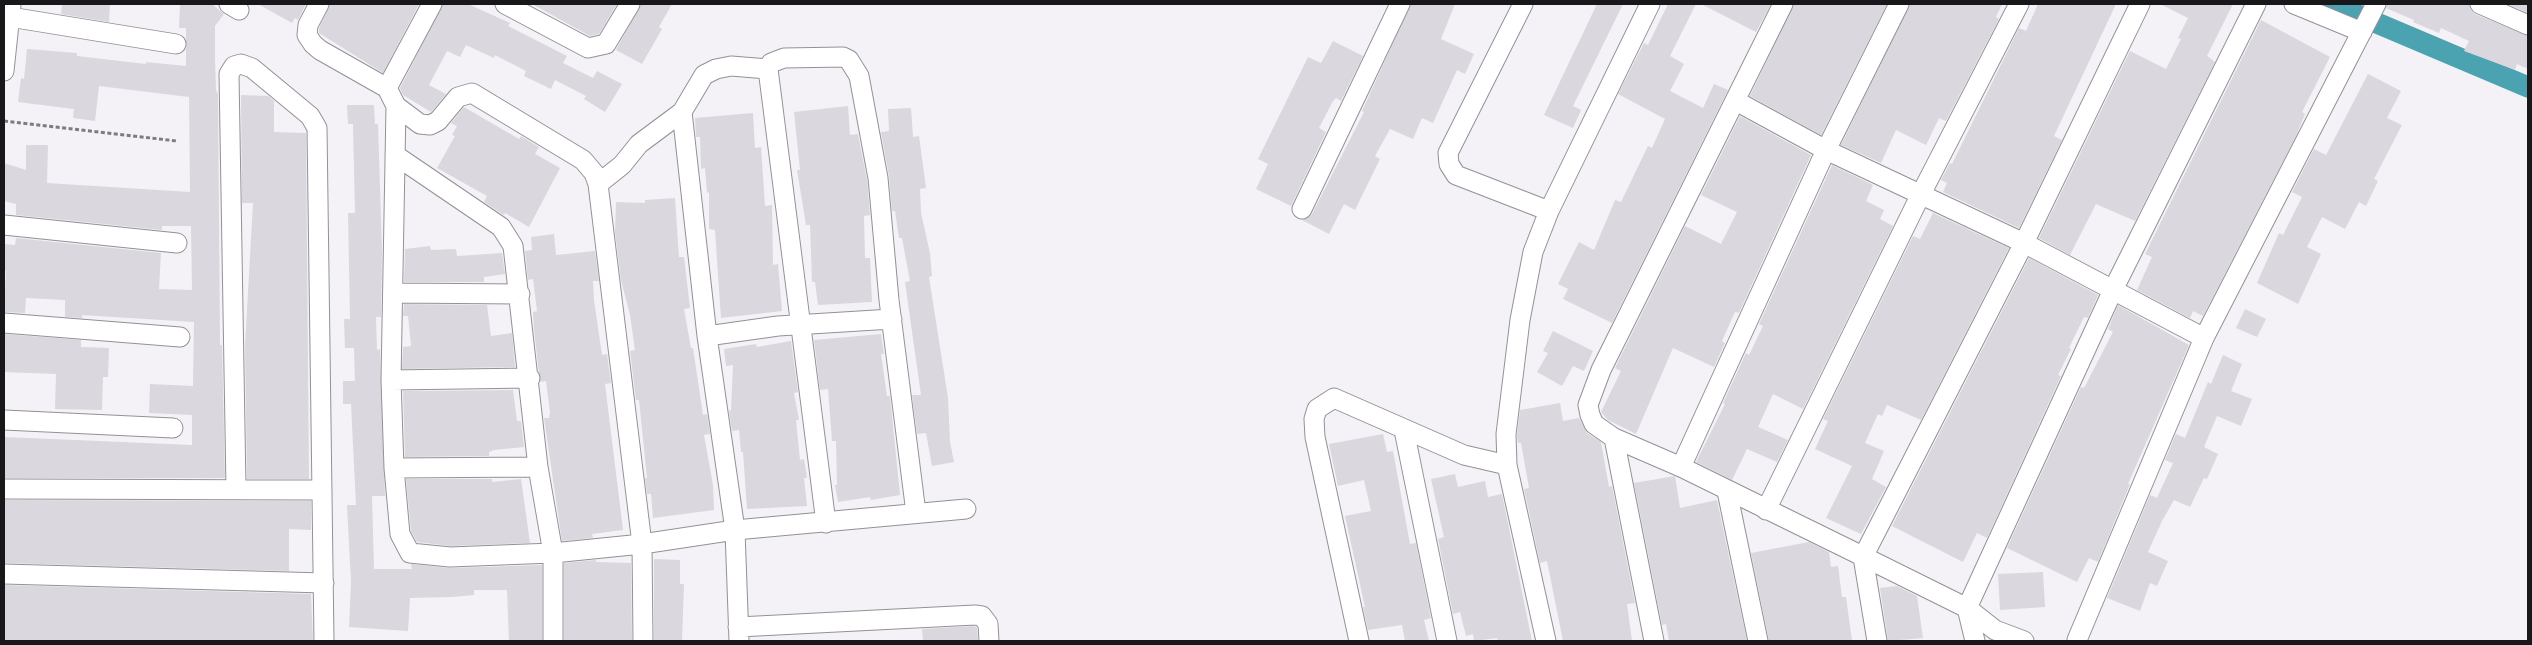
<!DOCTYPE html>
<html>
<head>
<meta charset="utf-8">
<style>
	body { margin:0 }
	#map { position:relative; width:2532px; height:645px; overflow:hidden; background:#f4f1f7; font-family:Lato,sans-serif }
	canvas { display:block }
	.frame { position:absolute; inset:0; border:5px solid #18171a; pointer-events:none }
</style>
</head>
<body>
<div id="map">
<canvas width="2532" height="645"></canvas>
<div class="frame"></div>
</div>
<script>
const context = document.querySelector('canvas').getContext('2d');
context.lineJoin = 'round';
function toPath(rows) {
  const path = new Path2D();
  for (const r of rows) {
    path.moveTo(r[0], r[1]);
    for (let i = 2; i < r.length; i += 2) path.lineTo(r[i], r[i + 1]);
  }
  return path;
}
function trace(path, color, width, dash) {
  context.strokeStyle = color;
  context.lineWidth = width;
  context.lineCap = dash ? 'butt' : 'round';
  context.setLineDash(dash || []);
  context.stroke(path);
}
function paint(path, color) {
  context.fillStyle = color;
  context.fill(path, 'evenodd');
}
trace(toPath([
	[2332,4,2528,87]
]), '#4ba2b0', 21);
paint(toPath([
	[62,4,110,4,109,22,61,14],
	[180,4,212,4,224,14,215,26,215,60,216,90,218,94,220,345,222,345,225,478,4,478,4,437,192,445,192,415,149,413,150,384,193,386,194,322,82,315,82,318,65,317,65,300,26,298,25,313,4,312,6,271,4,271,4,244,15,245,16,238,161,253,159,289,192,290,191,226,162,226,162,230,16,215,16,204,4,201,4,163,26,170,26,145,48,145,47,183,190,192,189,97,99,86,95,121,73,118,74,109,18,102,21,78,24,79,27,49,77,53,77,56,146,64,146,62,186,66,186,28,179,28],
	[258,4,306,4,298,20,295,18,292,23],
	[330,4,419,4,383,73,319,33,319,28],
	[443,4,468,4,510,23,508,26,567,56,563,63,593,78,597,71,622,84,605,112,584,99,586,96,555,80,551,89,524,76,526,71,495,55,494,58,466,45,460,57,447,51,429,85,446,94,431,112,403,95,400,88],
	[532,4,617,4,599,34,590,36],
	[641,4,672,4,659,27,662,29,642,64,616,50],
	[1411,4,1455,4,1441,39,1474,54,1465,74,1457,70,1433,123,1422,118,1413,139,1390,129,1375,156,1380,159,1355,210,1344,204,1329,234,1302,220,1312,214,1364,112,1362,111],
	[1597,4,1623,4,1573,106,1581,110,1573,128,1544,115],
	[1668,4,1696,4,1670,56,1684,64,1670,91,1703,108,1714,84,1728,90,1612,323,1563,299,1568,289,1558,284,1579,242,1594,250,1615,200,1621,202,1648,146,1652,148,1665,119,1618,94,1644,43,1648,45],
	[1701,4,1771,4,1756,32],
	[1794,4,1887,4,1821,135,1750,96],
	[1910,4,2002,4,1996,17,1999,19,1946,121,1939,118,1926,145,1896,130,1881,163,1841,145],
	[2038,4,2116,4,2054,136,2062,140,2019,228,1943,192,1947,183,1941,180,1950,163,1952,164,2019,28,2026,31],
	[2160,4,2233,4,2207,56,2215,62,2135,221,2096,204,2070,255,2039,238,2130,51,2166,69,2181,39,2178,38,2188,18],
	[2387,4,2469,4,2471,10,2475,14,2528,36,2528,69,2517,64,2515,70,2464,51,2469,41,2441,28,2439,33,2413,22,2414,20,2386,8],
	[2508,4,2528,4,2528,13],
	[2261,20,2330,57,2302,112,2305,114,2296,136,2203,316,2193,311,2190,318,2137,290,2152,257,2145,254],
	[1333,41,1363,56,1341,101,1336,98,1333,101,1319,128,1326,132,1291,206,1256,189,1268,164,1258,159,1308,57,1321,63],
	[2368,74,2401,91,2387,118,2402,125,2374,179,2378,181,2366,206,2359,202,2345,229,2322,217,2307,247,2321,254,2298,304,2257,283,2279,233,2283,235,2302,197,2292,192,2314,149,2326,155],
	[241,95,268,96,274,101,274,132,306,133,309,479,247,479,245,346,253,203,242,203],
	[347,105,374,105,375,124,378,124,382,251,381,317,376,317,377,350,380,349,385,496,372,496,374,569,412,569,411,564,450,568,542,565,542,641,509,641,507,590,474,590,474,595,452,597,410,598,408,631,349,627,351,582,347,505,356,505,351,404,343,404,343,381,355,381,354,348,345,348,344,319,350,319,348,213,355,213,353,124,348,124],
	[848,106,850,135,858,134,867,180,870,215,864,216,865,258,870,258,872,302,818,305,815,282,812,282,810,225,806,225,797,170,800,170,794,112],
	[464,107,519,139,521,136,539,147,535,154,560,168,529,227,505,213,504,215,499,212,484,202,487,196,437,168,455,136,452,135,457,126,451,123],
	[911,108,913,137,919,136,926,188,920,189,921,213,930,253,932,276,929,277,948,398,950,442,954,462,932,466,926,433,917,434,912,395,921,395,905,282,910,281,902,238,899,238,895,211,892,211,889,176,881,132,889,131,888,109],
	[753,113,755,148,761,147,765,206,772,205,773,265,778,264,782,311,721,318,715,230,709,229,709,192,707,193,705,168,701,169,700,137,696,137,695,118],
	[1740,116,1811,155,1739,313,1735,312,1722,341,1725,343,1714,367,1673,348,1636,434,1608,420,1601,412,1621,371,1615,368,1685,226,1721,244,1737,212,1701,195],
	[1832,165,1873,185,1866,201,1884,210,1880,219,1893,226,1803,409,1773,394,1758,427,1788,440,1777,462,1747,449,1732,480,1696,462,1725,404,1723,403,1746,353,1749,355,1763,326,1759,324],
	[675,198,679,257,684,257,690,308,684,309,691,348,693,348,703,415,707,414,710,434,704,435,713,485,714,510,653,518,651,494,647,494,645,478,647,478,639,400,636,400,630,351,635,350,630,315,621,280,615,232,616,202,645,203,645,200],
	[1933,213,2009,248,1921,420,1887,405,1882,416,1878,414,1865,443,1884,451,1872,479,1886,487,1861,534,1826,518,1852,466,1815,449,1828,421,1823,419,1913,236,1920,239],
	[554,234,556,255,595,251,599,281,593,281,594,300,602,355,607,354,611,383,605,384,623,530,592,534,593,538,562,541,544,418,549,418,550,413,546,381,540,382,534,330,533,312,537,311,533,279,528,280,525,251,532,250,531,237],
	[430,246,431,250,456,249,457,256,502,253,505,274,484,277,484,282,404,282,405,249],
	[2029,258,2098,295,2088,318,2084,317,2069,348,2071,349,2058,375,2061,376,1987,538,1977,533,1963,562,1892,526],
	[404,304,487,305,491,336,512,333,515,367,402,369,403,347,411,346,408,316,403,316],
	[2118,305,2189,345,2128,484,2130,484,2098,562,2089,558,2077,582,2007,548,2081,387,2084,388,2113,332,2108,329],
	[2245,309,2266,319,2257,337,2236,328],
	[1553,331,1593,351,1584,371,1573,366,1562,386,1537,372,1548,353,1543,351],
	[4,334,81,340,81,347,109,348,108,377,103,377,102,410,55,409,56,374,4,372],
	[881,334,884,354,881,354,887,396,890,396,900,495,871,500,870,497,838,502,835,485,837,485,836,441,832,441,828,389,820,390,814,340],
	[791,341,798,392,794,393,799,420,796,420,800,460,804,459,807,478,804,478,807,506,747,509,743,452,741,452,739,430,732,431,729,411,731,410,733,365,726,366,724,349,756,344,757,347],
	[2223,355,2242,364,2231,391,2252,399,2241,426,2217,416,2204,447,2218,454,2207,479,2204,478,2190,507,2174,500,2162,521,2148,552,2168,561,2157,586,2150,583,2140,611,2107,598,2150,495,2157,498,2173,463,2165,460,2176,434,2185,438,2208,382,2211,384],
	[513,390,517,421,521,421,524,447,494,450,489,452,489,456,405,457,403,391],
	[1560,403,1563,421,1579,418,1587,433,1601,442,1609,487,1612,486,1635,603,1627,604,1632,641,1563,641,1547,561,1540,563,1524,489,1529,488,1521,443,1518,443,1517,435,1520,410],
	[1383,434,1387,452,1393,451,1410,544,1416,543,1431,618,1424,620,1429,641,1405,641,1402,625,1368,630,1363,607,1365,607,1345,516,1371,511,1364,480,1338,486,1329,444],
	[1455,474,1458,487,1485,481,1488,497,1502,494,1532,641,1498,641,1497,638,1474,641,1473,634,1466,636,1460,612,1453,614,1438,539,1444,537,1431,479],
	[1675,476,1680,508,1717,500,1747,641,1669,641,1666,624,1662,625,1634,483],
	[406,479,492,479,492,482,521,479,530,543,450,546,417,542,411,531],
	[4,500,311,501,311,530,289,529,289,571,4,563],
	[1809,542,1829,552,1831,567,1838,566,1842,597,1846,597,1852,641,1769,641,1751,553],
	[654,559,680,560,680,584,684,584,682,641,654,641],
	[596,560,596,562,631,563,632,641,564,641,564,563],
	[2043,572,2045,607,2000,610,1998,574],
	[4,585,311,594,313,641,4,641],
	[1897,586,1917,596,1923,638,1888,641,1880,588],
	[974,626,977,628,978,641,923,641,922,629]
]), '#dad7de');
const street = toPath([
	[229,4,239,10],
	[319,4,308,25,307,35,313,44,320,50,387,88,396,106,391,380,394,468,400,534,410,553,450,557,553,553,642,544,735,530,966,509],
	[505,4,588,48,606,44,630,4],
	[1523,4,1448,153,1449,164,1456,175,1549,211],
	[1783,4,1601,370,1588,405,1590,415,1594,424,1614,438,1681,467,1848,549,1967,608,1995,630,2024,641],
	[2294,4,2362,32],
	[2480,4,2528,25],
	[10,17,176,44],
	[4,71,11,5],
	[387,88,432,4],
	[1736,101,1826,150,2024,243,2204,338],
	[396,106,420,124,430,125,438,121,458,97,472,93,583,160,594,173,598,184,642,544,643,641],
	[682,112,707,336,735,530,739,641],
	[395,155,501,227,513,246,538,467,553,553,553,641],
	[598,184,622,165,639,144,682,112,704,75,716,69,731,66,768,69],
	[1302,209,1400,4],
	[4,225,177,243],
	[394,293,520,294],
	[4,323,180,337],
	[707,336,778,326,892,319],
	[391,380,530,378],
	[4,420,173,428],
	[1404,430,1447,641],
	[1614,438,1654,641],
	[1681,467,1826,150,1899,4],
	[394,468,538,467],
	[236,488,229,74,234,66,241,64,252,68,310,116,317,128,324,641],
	[4,489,322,490],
	[1727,491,1758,641],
	[1766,510,1921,194,2019,4],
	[826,523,768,69,771,63,784,58,843,57,849,60,859,76,878,178,889,300,916,513],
	[4,574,324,583],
	[738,627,975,615,982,616,988,624,989,641],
	[2077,640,2204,338,2376,4],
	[1359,641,1315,437,1314,419,1317,409,1334,398,1464,455,1507,465],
	[1546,641,1507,465,1506,434,1520,320,1533,252,1549,211,1650,4],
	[1877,641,1863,557,2024,243,2140,4],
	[1975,641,1967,608,2113,290,2256,4]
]);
trace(street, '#939197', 21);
trace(toPath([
	[4,121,177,141]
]), '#7d7b80', 3, [4, 2.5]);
trace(street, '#fff', 19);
</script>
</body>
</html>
